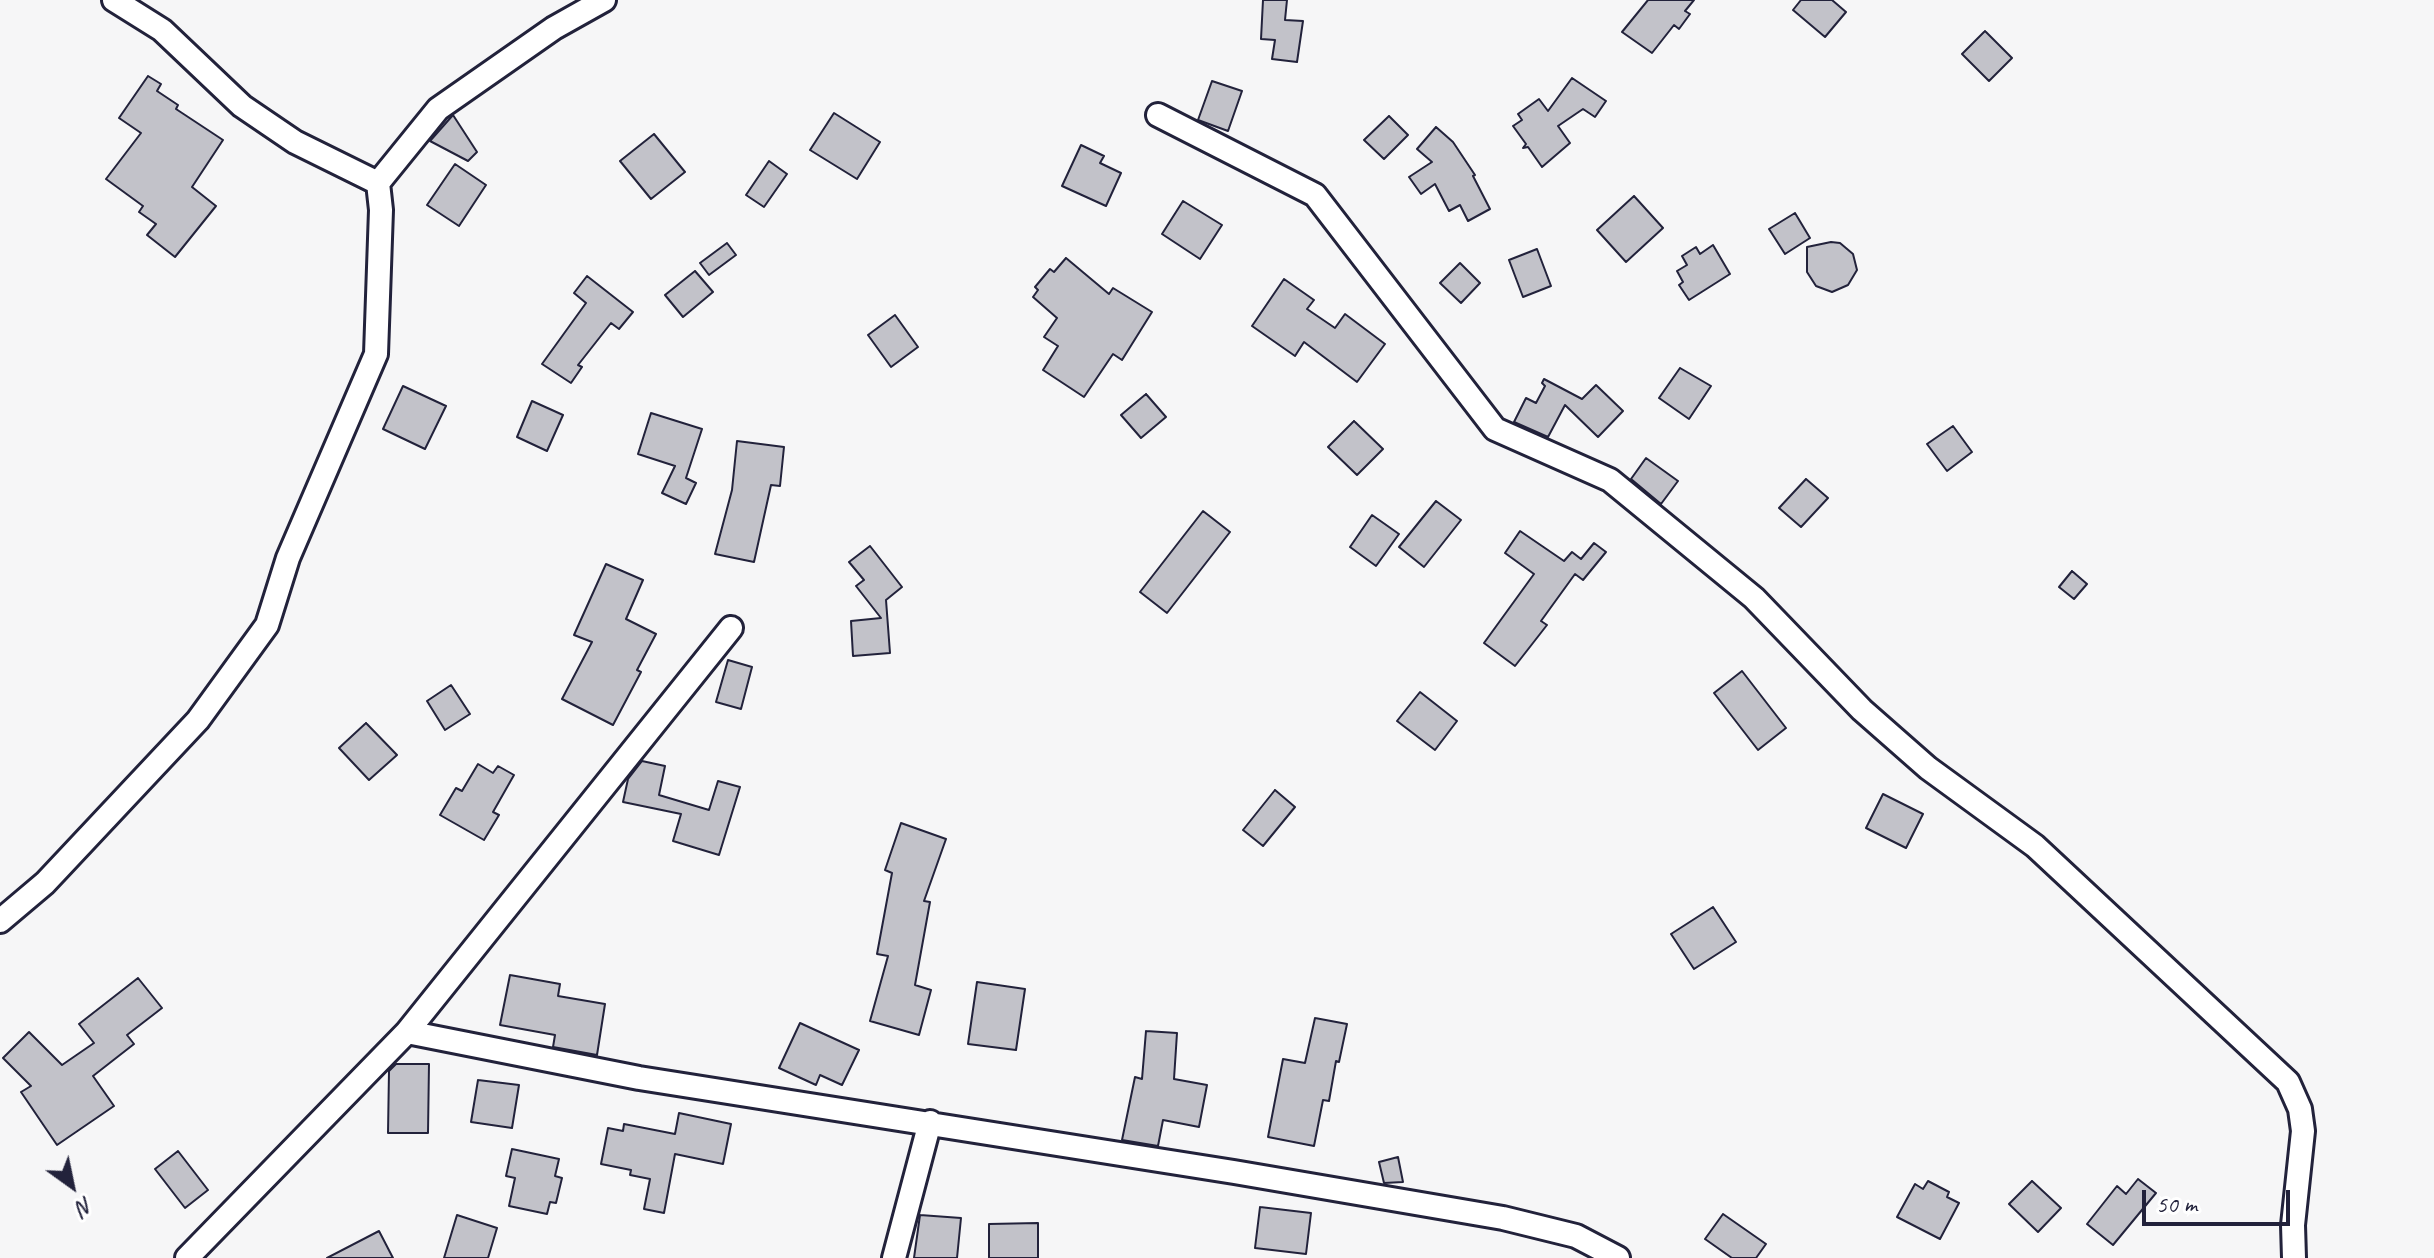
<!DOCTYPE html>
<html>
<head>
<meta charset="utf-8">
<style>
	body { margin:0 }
	#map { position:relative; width:2434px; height:1258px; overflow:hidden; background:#f6f6f7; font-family:Caveat,sans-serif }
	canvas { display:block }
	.north { position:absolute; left:32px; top:1146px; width:80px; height:80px; -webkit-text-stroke:6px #fff; paint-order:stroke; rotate:147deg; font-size:22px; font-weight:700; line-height:32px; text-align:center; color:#22223b }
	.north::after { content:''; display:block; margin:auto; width:28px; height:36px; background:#22223b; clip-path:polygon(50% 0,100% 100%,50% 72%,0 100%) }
	.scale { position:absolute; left:2142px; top:1190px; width:148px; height:36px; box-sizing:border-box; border:4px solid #22223b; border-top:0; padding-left:10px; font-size:24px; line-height:28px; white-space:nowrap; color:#22223b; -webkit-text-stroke:6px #fff; paint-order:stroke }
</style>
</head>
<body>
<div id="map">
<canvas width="2434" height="1258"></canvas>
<div class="north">N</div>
<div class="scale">50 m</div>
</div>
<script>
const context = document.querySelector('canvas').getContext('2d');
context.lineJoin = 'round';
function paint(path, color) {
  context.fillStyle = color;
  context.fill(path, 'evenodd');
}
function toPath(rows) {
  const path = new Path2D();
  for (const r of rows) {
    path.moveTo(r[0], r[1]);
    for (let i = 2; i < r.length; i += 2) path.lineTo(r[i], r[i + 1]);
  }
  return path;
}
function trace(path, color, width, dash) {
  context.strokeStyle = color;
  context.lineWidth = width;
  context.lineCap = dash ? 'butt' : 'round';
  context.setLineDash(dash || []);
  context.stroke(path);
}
const building = toPath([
	[1263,0,1287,0,1285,20,1303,21,1297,62,1272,59,1275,40,1261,39,1263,0],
	[1648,0,1694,0,1685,11,1690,14,1679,29,1674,25,1652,53,1622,32,1648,0],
	[1801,0,1832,0,1846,12,1825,37,1793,10,1801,0],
	[1985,31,2012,58,1989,81,1962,54,1985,31],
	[148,76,161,84,157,91,178,105,176,109,223,140,192,187,216,206,175,257,147,235,156,224,139,212,143,206,106,179,141,133,119,118,148,76],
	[1572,78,1606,101,1595,117,1583,109,1558,126,1570,143,1542,167,1528,147,1523,148,1526,144,1513,126,1522,120,1518,114,1539,99,1548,111,1572,78],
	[1212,81,1242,91,1228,131,1198,120,1212,81],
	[834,113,880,142,857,179,810,150,834,113],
	[453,115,477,152,468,161,430,141,453,115],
	[1389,116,1408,135,1384,159,1364,140,1389,116],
	[1436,127,1453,142,1475,175,1473,176,1490,209,1468,221,1460,205,1449,211,1435,184,1421,194,1409,177,1432,162,1417,149,1436,127],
	[654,134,685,172,651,199,620,161,654,134],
	[1081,145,1104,156,1100,163,1121,173,1106,206,1062,186,1081,145],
	[769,161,787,174,764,207,746,195,769,161],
	[455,164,486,185,459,226,427,205,455,164],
	[1634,196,1663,228,1626,262,1597,230,1634,196],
	[1183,201,1222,225,1200,259,1162,234,1183,201],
	[1795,213,1810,238,1785,254,1769,229,1795,213],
	[1831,242,1840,243,1853,254,1857,270,1848,285,1832,292,1816,286,1807,272,1807,247,1831,242],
	[727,243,736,255,709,275,700,263,727,243],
	[1713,245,1730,274,1689,300,1679,285,1683,282,1677,271,1687,265,1682,256,1696,247,1700,254,1713,245],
	[1537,249,1551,286,1523,297,1509,260,1537,249],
	[1066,258,1109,294,1113,288,1152,312,1122,360,1113,354,1084,397,1043,370,1058,346,1044,337,1057,318,1033,297,1038,290,1035,287,1050,269,1054,272,1066,258],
	[1460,263,1480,283,1461,303,1440,283,1460,263],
	[695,271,713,292,683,317,665,295,695,271],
	[587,276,633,312,619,329,611,323,578,365,582,367,571,383,542,364,586,303,574,293,587,276],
	[1284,279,1314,300,1307,309,1335,328,1345,314,1385,344,1357,382,1304,342,1295,356,1252,326,1284,279],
	[895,315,918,347,891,367,868,335,895,315],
	[1680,368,1711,386,1689,419,1659,398,1680,368],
	[1544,379,1582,399,1596,385,1623,411,1598,437,1565,405,1548,437,1514,422,1526,398,1536,403,1545,386,1542,383,1544,379],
	[403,386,446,406,425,449,383,429,403,386],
	[1146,394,1166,417,1141,438,1121,415,1146,394],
	[532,401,563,415,547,451,517,437,532,401],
	[651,413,702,429,686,478,696,483,686,504,662,493,675,466,638,454,651,413],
	[1354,421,1383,449,1357,475,1328,447,1354,421],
	[1953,426,1972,452,1947,471,1927,444,1953,426],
	[737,441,784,447,780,486,771,485,754,562,715,554,732,490,737,441],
	[1646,458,1678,481,1661,504,1631,479,1646,458],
	[1806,479,1828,498,1801,527,1779,508,1806,479],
	[1436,501,1461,520,1424,567,1399,547,1436,501],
	[1203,511,1230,532,1167,613,1140,592,1203,511],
	[1372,515,1399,534,1376,566,1350,547,1372,515],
	[1520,531,1564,561,1572,552,1581,559,1594,543,1606,552,1583,580,1575,574,1541,621,1547,625,1515,666,1484,643,1534,574,1505,553,1520,531],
	[870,546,902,587,886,600,890,653,853,656,851,621,881,618,856,586,864,580,849,562,870,546],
	[606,564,643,580,626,619,656,634,637,670,641,672,613,725,562,699,592,642,574,635,606,564],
	[2072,571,2087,584,2074,599,2059,587,2072,571],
	[728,660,752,667,741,709,716,702,728,660],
	[1742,671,1786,728,1758,750,1714,693,1742,671],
	[451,685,470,714,445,730,427,701,451,685],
	[1420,692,1457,721,1435,750,1397,721,1420,692],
	[366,723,397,755,369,780,339,748,366,723],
	[642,761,665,766,659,795,709,810,718,781,740,787,719,855,673,841,681,814,623,802,628,779,642,761],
	[478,764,493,773,498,766,514,775,493,812,499,815,484,840,440,815,456,788,462,791,478,764],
	[1275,790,1295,807,1263,846,1243,830,1275,790],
	[1883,794,1923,814,1906,848,1866,828,1883,794],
	[901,823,946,839,924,901,930,902,915,985,931,990,919,1035,870,1021,888,956,877,954,892,873,885,870,901,823],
	[1713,907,1736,942,1694,969,1671,934,1713,907],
	[510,975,560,984,558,996,605,1004,597,1055,553,1047,555,1035,500,1025,510,975],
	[138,978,162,1008,127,1035,134,1044,93,1076,114,1106,57,1145,21,1092,31,1086,3,1058,29,1032,62,1065,94,1043,79,1024,138,978],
	[977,982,1025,989,1016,1050,968,1044,977,982],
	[1315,1018,1347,1024,1339,1062,1336,1061,1329,1101,1323,1100,1314,1146,1268,1137,1283,1059,1305,1063,1315,1018],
	[800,1023,859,1050,842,1085,820,1075,816,1085,779,1068,800,1023],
	[1146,1031,1177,1033,1174,1079,1207,1085,1199,1127,1163,1120,1158,1146,1122,1140,1135,1077,1142,1079,1146,1031],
	[396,1064,429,1064,428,1133,388,1133,389,1071,396,1064],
	[478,1080,519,1085,512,1128,471,1122,478,1080],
	[679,1113,731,1124,723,1164,675,1154,664,1213,644,1209,650,1179,630,1175,631,1170,601,1164,608,1128,623,1131,624,1124,675,1134,679,1113],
	[512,1149,559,1159,555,1176,562,1178,556,1203,550,1202,547,1214,509,1206,515,1178,506,1176,512,1149],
	[178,1151,208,1190,185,1208,155,1169,178,1151],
	[1398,1157,1403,1182,1384,1183,1379,1162,1398,1157],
	[2138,1179,2156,1193,2113,1245,2087,1224,2117,1186,2126,1194,2138,1179],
	[1928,1181,1949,1192,1947,1197,1959,1203,1940,1239,1897,1217,1915,1184,1923,1189,1928,1181],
	[2032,1181,2061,1208,2038,1232,2009,1204,2032,1181],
	[1260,1207,1311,1213,1306,1254,1255,1248,1260,1207],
	[1723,1214,1766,1244,1756,1258,1732,1258,1705,1239,1723,1214],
	[457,1215,497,1228,488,1258,444,1258,457,1215],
	[920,1215,961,1218,957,1258,914,1258,920,1215],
	[1038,1223,1038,1258,989,1258,989,1224,1038,1223],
	[379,1231,393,1258,327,1258,379,1231]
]);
paint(building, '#c2c2c9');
trace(building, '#22223b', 2);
const minor = toPath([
	[114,0,162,30,242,106,295,142,378,183],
	[1158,115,1315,195,1495,429,1610,480,1754,598,1862,710,1928,768,2035,846,2288,1082,2300,1109,2303,1131,2293,1225,2294,1258],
	[0,921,45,883,198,720,267,625,288,558,376,354,381,210,378,183,438,109,554,28,604,0],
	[407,1032,731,628],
	[187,1258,407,1032,639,1078,1234,1172,1503,1218,1576,1236,1618,1258],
	[894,1258,930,1122]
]);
trace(minor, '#22223b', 28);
trace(minor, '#fff', 22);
</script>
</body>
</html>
